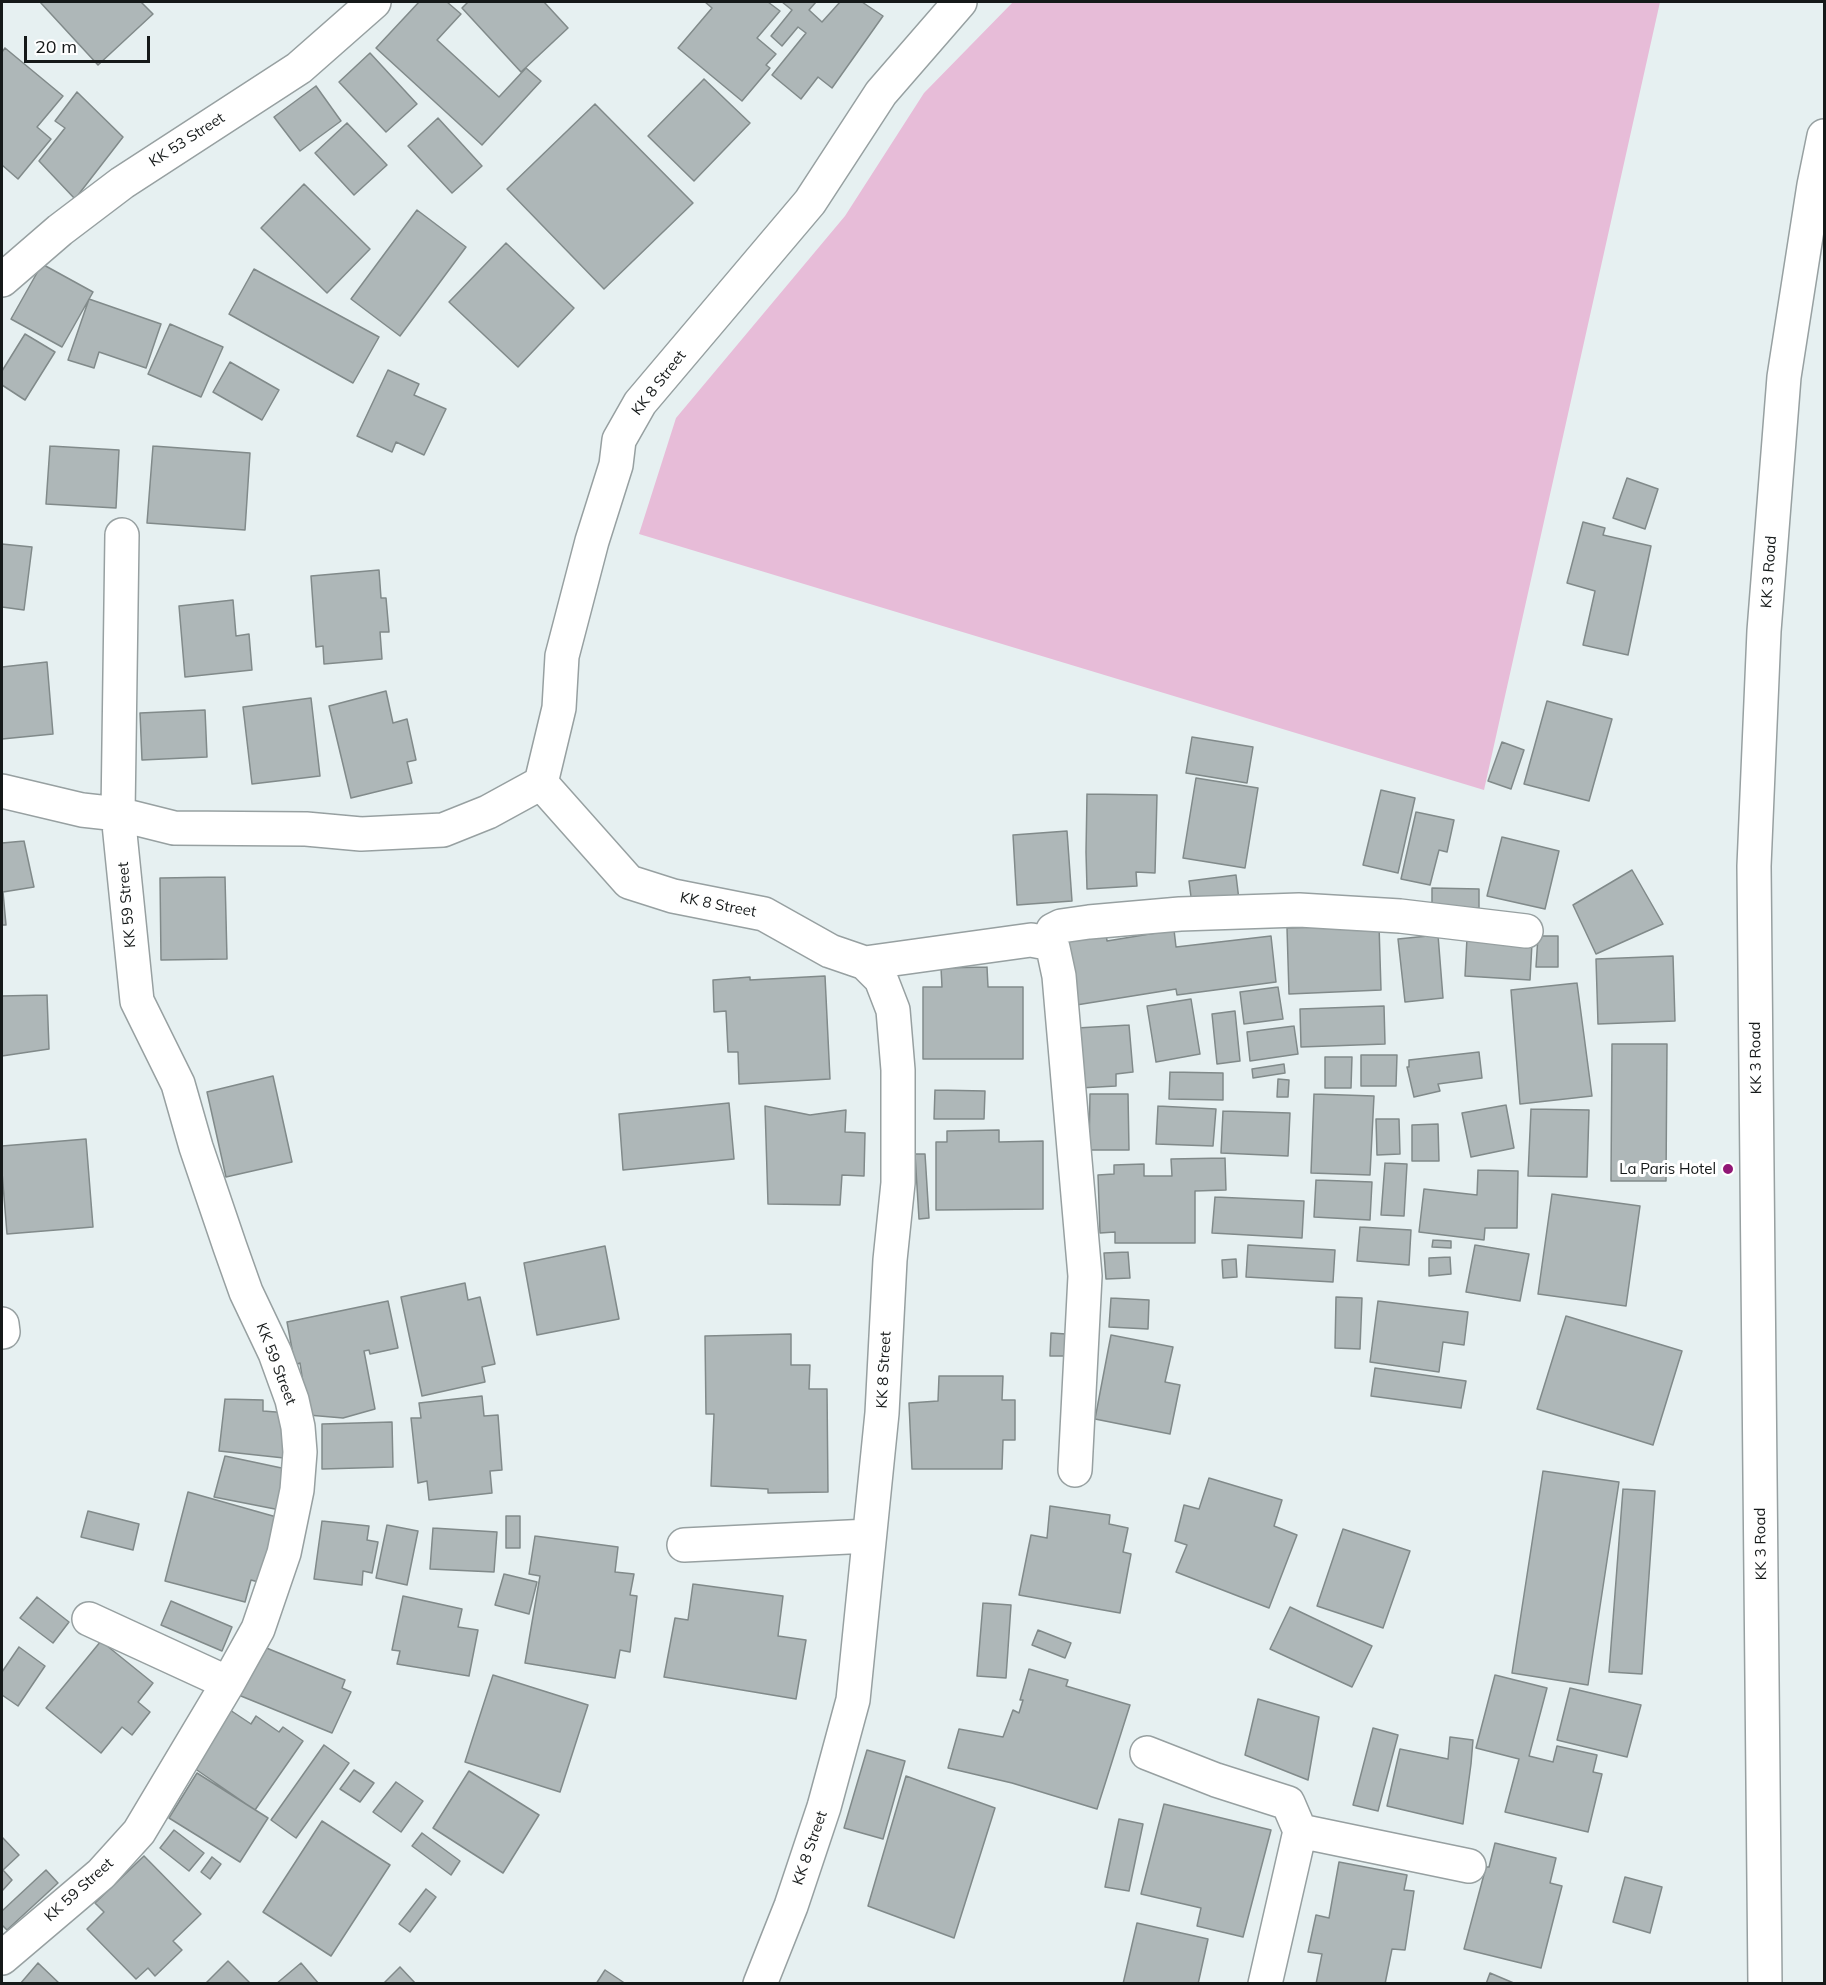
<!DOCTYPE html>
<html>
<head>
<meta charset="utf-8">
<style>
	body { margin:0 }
	#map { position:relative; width:1826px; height:1985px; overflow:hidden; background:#e6f0f1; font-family:Mulish,sans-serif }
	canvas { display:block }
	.frame { position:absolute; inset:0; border:3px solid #151919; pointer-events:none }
	.scale { position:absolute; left:24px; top:36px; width:126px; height:27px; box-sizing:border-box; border:3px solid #151919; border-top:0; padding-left:8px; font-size:18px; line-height:21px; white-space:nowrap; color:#151919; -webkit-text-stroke:4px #fff; paint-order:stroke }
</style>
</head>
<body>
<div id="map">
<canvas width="1826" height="1985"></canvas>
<div class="frame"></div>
<div class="scale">20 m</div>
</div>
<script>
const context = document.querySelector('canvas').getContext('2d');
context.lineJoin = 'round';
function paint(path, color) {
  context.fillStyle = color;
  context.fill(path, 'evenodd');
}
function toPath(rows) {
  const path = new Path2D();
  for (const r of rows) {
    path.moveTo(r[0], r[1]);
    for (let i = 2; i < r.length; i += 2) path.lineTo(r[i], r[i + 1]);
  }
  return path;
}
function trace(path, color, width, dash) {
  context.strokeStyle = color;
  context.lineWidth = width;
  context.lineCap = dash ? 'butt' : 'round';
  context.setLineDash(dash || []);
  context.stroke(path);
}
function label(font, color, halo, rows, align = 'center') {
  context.font = font + ' Mulish,sans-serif';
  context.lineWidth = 6;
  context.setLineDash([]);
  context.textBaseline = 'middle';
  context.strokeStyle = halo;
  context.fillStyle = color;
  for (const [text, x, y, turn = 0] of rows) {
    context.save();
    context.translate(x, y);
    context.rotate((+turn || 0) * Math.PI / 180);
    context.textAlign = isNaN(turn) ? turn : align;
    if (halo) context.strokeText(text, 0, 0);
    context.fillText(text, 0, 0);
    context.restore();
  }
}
paint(toPath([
	[1013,2,1660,2,1484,790,639,534,676,418,845,216,924,93]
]), '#e7bcd8');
const building = toPath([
	[40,2,141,2,153,14,98,65,40,2],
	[419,2,447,2,461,14,437,40,499,97,526,68,541,81,482,145,376,48,419,2],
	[468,2,544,2,568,28,521,72,462,8,468,2],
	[705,2,768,2,780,11,757,38,776,54,766,65,770,68,742,101,678,48,712,8,705,2],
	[782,2,816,2,809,10,822,22,840,2,862,2,883,16,832,88,818,77,801,99,772,75,806,33,798,27,782,46,771,36,792,10,782,2],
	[5,48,63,96,37,127,51,139,18,179,2,165,2,52,5,48],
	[370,53,417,104,386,132,339,82,370,53],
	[704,79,750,123,694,181,648,136,704,79],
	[316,86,341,121,300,151,274,117,316,86],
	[77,92,123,137,75,199,39,161,65,128,55,121,77,92],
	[595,104,693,203,604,289,507,189,595,104],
	[438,118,482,166,452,193,408,146,438,118],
	[347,123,387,165,354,195,315,153,347,123],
	[304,184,370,249,327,293,261,228,304,184],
	[417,210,466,247,400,336,351,299,417,210],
	[506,243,574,308,518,367,449,302,506,243],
	[42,264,93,292,62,347,11,319,42,264],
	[254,269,379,337,353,383,229,314,254,269],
	[89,299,161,324,146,368,99,352,94,368,68,360,89,299],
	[170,324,223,347,201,397,148,374,170,324],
	[25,334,55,352,25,400,2,385,2,371,25,334],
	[230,362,279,390,262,420,213,392,230,362],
	[388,370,419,384,414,395,446,409,424,455,396,442,392,452,357,436,388,370],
	[50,446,119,450,116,508,46,504,50,446],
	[153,446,250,453,245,530,147,523,153,446],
	[1627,478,1658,489,1645,529,1613,518,1627,478],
	[1583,522,1605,528,1603,535,1651,546,1628,655,1583,645,1595,591,1567,583,1583,522],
	[2,544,32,547,24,610,2,607,2,544],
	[379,570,381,598,386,598,389,632,380,632,382,659,324,664,323,646,316,647,311,576,379,570],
	[233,600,236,636,249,634,252,670,185,677,179,606,233,600],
	[47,662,53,734,2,739,2,667,47,662],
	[386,691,393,723,407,719,416,760,407,762,412,783,351,798,329,706,386,691],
	[311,698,320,776,252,784,243,707,311,698],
	[1547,701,1612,719,1589,801,1524,784,1547,701],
	[205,710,207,757,142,760,140,713,205,710],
	[1192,737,1253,747,1247,783,1186,773,1192,737],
	[1502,742,1524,750,1511,789,1488,781,1502,742],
	[1196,778,1258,788,1245,868,1183,858,1196,778],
	[1381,790,1415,798,1398,873,1363,865,1381,790],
	[1087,794,1157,795,1155,873,1136,872,1137,886,1087,889,1086,852,1087,794],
	[1416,812,1454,820,1447,852,1439,850,1430,885,1401,879,1416,812],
	[1067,831,1072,901,1017,905,1013,835,1067,831],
	[1502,837,1559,851,1545,909,1487,896,1502,837],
	[24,841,34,887,3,892,6,925,2,925,2,843,24,841],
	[1632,870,1663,924,1596,954,1573,905,1632,870],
	[1236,875,1239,900,1192,905,1189,881,1236,875],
	[225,877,227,959,161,960,160,878,225,877],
	[1432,888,1479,889,1479,908,1432,907,1432,888],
	[1105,925,1107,941,1174,930,1176,947,1271,936,1276,982,1177,995,1176,989,1070,1006,1058,931,1105,925],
	[1379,925,1381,990,1289,994,1287,928,1379,925],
	[1438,935,1443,998,1405,1002,1398,939,1438,935],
	[1538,936,1558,936,1558,967,1536,967,1538,936],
	[1467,938,1532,943,1530,980,1465,976,1467,938],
	[1673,956,1675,1021,1598,1024,1596,959,1673,956],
	[987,967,988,987,1023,987,1023,1059,923,1059,923,987,942,987,941,968,987,967],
	[825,976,830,1079,739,1084,738,1052,728,1052,726,1011,714,1012,713,980,750,977,750,980,825,976],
	[1577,983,1592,1096,1520,1104,1511,990,1577,983],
	[1278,987,1283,1019,1244,1024,1240,992,1278,987],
	[47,995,49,1049,2,1056,2,996,47,995],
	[1191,999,1200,1054,1156,1062,1147,1006,1191,999],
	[1384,1006,1385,1044,1301,1047,1300,1009,1384,1006],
	[1235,1011,1240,1061,1217,1064,1212,1014,1235,1011],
	[1129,1025,1133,1072,1116,1074,1116,1086,1079,1088,1077,1028,1129,1025],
	[1294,1026,1298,1054,1250,1061,1247,1032,1294,1026],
	[1612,1044,1667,1044,1666,1181,1611,1181,1612,1044],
	[1479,1052,1482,1078,1438,1084,1440,1091,1414,1097,1407,1067,1409,1067,1409,1060,1479,1052],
	[1361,1055,1397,1055,1396,1086,1361,1086,1361,1055],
	[1325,1057,1352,1057,1351,1088,1325,1088,1325,1057],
	[1284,1064,1285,1073,1253,1078,1252,1069,1284,1064],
	[1170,1072,1223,1073,1223,1100,1169,1099,1170,1072],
	[273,1076,292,1162,226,1177,207,1092,273,1076],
	[1278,1079,1289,1080,1288,1097,1277,1097,1278,1079],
	[935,1090,985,1091,984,1119,934,1119,935,1090],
	[1090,1094,1128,1094,1129,1150,1089,1150,1090,1094],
	[1314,1094,1374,1096,1370,1175,1311,1173,1314,1094],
	[729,1103,734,1159,623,1170,619,1114,729,1103],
	[1506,1105,1514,1148,1471,1157,1462,1113,1506,1105],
	[765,1106,810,1115,846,1110,845,1132,865,1133,864,1176,842,1175,840,1205,768,1204,765,1106],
	[1158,1106,1216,1109,1213,1146,1156,1144,1158,1106],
	[1531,1109,1589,1110,1587,1177,1528,1176,1531,1109],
	[1223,1111,1290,1113,1288,1156,1221,1153,1223,1111],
	[1376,1119,1399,1119,1400,1154,1377,1155,1376,1119],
	[1438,1124,1439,1161,1412,1161,1412,1125,1438,1124],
	[999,1130,999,1142,1043,1141,1043,1209,936,1210,936,1142,947,1142,947,1131,999,1130],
	[86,1139,93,1227,7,1234,2,1172,2,1146,86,1139],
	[915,1154,925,1154,929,1218,919,1219,915,1154],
	[1225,1158,1226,1190,1195,1191,1195,1243,1115,1243,1115,1232,1100,1233,1098,1175,1114,1174,1114,1165,1144,1164,1144,1176,1172,1176,1171,1159,1225,1158],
	[1385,1163,1407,1164,1404,1216,1381,1215,1385,1163],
	[1478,1170,1518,1171,1517,1228,1485,1228,1484,1240,1419,1232,1424,1189,1477,1195,1478,1170],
	[1316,1180,1372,1182,1370,1220,1314,1217,1316,1180],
	[1552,1194,1640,1206,1626,1306,1538,1294,1552,1194],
	[1215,1197,1304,1201,1302,1238,1212,1233,1215,1197],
	[1360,1227,1411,1230,1409,1265,1357,1261,1360,1227],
	[1433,1240,1451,1241,1451,1248,1432,1247,1433,1240],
	[1248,1245,1335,1250,1333,1282,1246,1277,1248,1245],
	[1475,1245,1529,1254,1520,1301,1466,1292,1475,1245],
	[605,1246,619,1319,537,1335,524,1263,605,1246],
	[1128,1252,1130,1278,1106,1279,1104,1253,1128,1252],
	[1450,1257,1451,1274,1429,1276,1429,1258,1450,1257],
	[1236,1259,1237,1277,1223,1278,1222,1260,1236,1259],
	[465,1283,468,1300,480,1297,495,1364,482,1367,485,1382,422,1396,401,1297,465,1283],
	[1336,1297,1362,1298,1360,1349,1335,1348,1336,1297],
	[1111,1298,1149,1300,1148,1329,1109,1327,1111,1298],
	[388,1301,398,1348,370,1354,369,1350,364,1351,375,1409,343,1418,308,1415,300,1363,295,1365,287,1322,388,1301],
	[1378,1301,1468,1312,1464,1345,1443,1342,1439,1372,1370,1362,1378,1301],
	[1566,1316,1682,1351,1653,1445,1537,1409,1566,1316],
	[1051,1333,1066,1334,1065,1356,1050,1356,1051,1333],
	[791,1334,791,1365,810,1365,809,1389,827,1389,828,1492,768,1493,768,1489,711,1486,714,1414,706,1414,705,1336,791,1334],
	[1111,1335,1173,1347,1165,1382,1180,1385,1170,1434,1095,1419,1111,1335],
	[1375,1368,1466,1381,1461,1408,1371,1396,1375,1368],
	[939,1376,1003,1376,1002,1400,1015,1400,1015,1440,1003,1440,1002,1469,912,1469,909,1403,938,1401,939,1376],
	[482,1396,484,1416,498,1415,502,1470,490,1471,492,1493,429,1500,427,1481,418,1483,411,1418,421,1418,419,1403,482,1396],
	[225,1399,263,1400,263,1411,289,1413,284,1458,219,1451,225,1399],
	[392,1422,393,1467,322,1469,322,1424,392,1422],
	[225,1456,291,1470,280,1510,214,1497,225,1456],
	[1543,1471,1619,1482,1588,1685,1512,1673,1543,1471],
	[1209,1478,1282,1500,1274,1526,1297,1535,1269,1608,1176,1572,1187,1545,1175,1541,1184,1505,1199,1509,1209,1478],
	[1623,1489,1655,1491,1642,1674,1609,1672,1623,1489],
	[188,1492,287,1520,262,1583,251,1580,245,1602,165,1581,188,1492],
	[1050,1506,1110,1515,1109,1524,1128,1528,1123,1552,1131,1554,1120,1613,1019,1595,1031,1535,1047,1538,1050,1506],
	[88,1511,139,1524,133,1550,81,1537,88,1511],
	[506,1516,520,1516,520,1548,506,1548,506,1516],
	[322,1521,369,1526,367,1540,378,1542,372,1573,363,1571,362,1585,314,1579,322,1521],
	[387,1525,418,1531,407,1585,376,1578,387,1525],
	[433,1528,497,1532,494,1572,430,1569,433,1528],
	[1343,1529,1410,1551,1383,1628,1317,1606,1343,1529],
	[535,1536,618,1547,615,1572,634,1574,630,1595,637,1596,630,1652,620,1650,615,1678,525,1663,540,1576,529,1574,535,1536],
	[504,1574,537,1582,529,1614,495,1605,504,1574],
	[693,1584,783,1596,778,1636,806,1640,796,1699,664,1677,675,1618,688,1620,693,1584],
	[403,1596,462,1609,458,1627,478,1630,469,1676,397,1664,400,1651,392,1650,403,1596],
	[37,1597,69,1622,53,1643,20,1618,37,1597],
	[171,1601,232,1627,222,1651,161,1625,171,1601],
	[983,1603,1011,1605,1006,1678,977,1676,983,1603],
	[1290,1607,1372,1646,1352,1687,1270,1649,1290,1607],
	[1038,1630,1071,1643,1065,1658,1032,1645,1038,1630],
	[101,1641,153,1683,138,1702,150,1712,132,1735,122,1727,101,1753,46,1708,101,1641],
	[19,1647,45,1666,18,1706,2,1695,2,1672,19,1647],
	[264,1647,345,1680,342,1688,351,1692,332,1733,236,1694,264,1647],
	[1029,1669,1068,1680,1066,1686,1130,1705,1097,1809,1012,1783,948,1768,959,1729,1003,1737,1013,1710,1019,1713,1023,1700,1020,1700,1029,1669],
	[493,1675,588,1705,560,1792,465,1762,493,1675],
	[1495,1675,1547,1688,1529,1756,1553,1762,1557,1746,1597,1755,1593,1772,1602,1774,1588,1832,1505,1812,1519,1759,1476,1748,1495,1675],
	[1570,1688,1641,1705,1627,1757,1557,1740,1570,1688],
	[1258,1699,1319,1717,1308,1780,1245,1755,1258,1699],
	[230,1710,251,1724,256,1716,279,1732,283,1727,303,1741,255,1810,191,1766,230,1710],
	[1373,1728,1398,1735,1378,1811,1353,1805,1373,1728],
	[1450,1737,1473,1740,1471,1764,1463,1824,1387,1806,1400,1749,1448,1759,1450,1737],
	[324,1745,349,1763,296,1838,271,1820,324,1745],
	[867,1750,905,1761,883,1839,844,1828,867,1750],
	[354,1770,374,1783,360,1802,340,1789,354,1770],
	[469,1771,539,1815,503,1873,433,1828,469,1771],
	[197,1773,268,1818,240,1862,169,1818,197,1773],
	[906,1776,995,1808,954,1938,868,1906,906,1776],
	[396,1782,423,1801,401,1832,373,1812,396,1782],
	[1164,1804,1271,1830,1243,1937,1197,1926,1201,1908,1141,1894,1164,1804],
	[1119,1819,1143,1824,1129,1891,1105,1887,1119,1819],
	[322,1821,390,1865,331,1956,263,1912,322,1821],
	[174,1830,204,1853,189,1871,160,1848,174,1830],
	[422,1833,460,1861,451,1875,412,1846,422,1833],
	[2,1837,19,1855,3,1870,12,1880,2,1891,2,1837],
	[1495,1843,1556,1858,1550,1883,1562,1886,1541,1968,1464,1949,1486,1867,1489,1867,1495,1843],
	[144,1856,201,1914,173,1941,182,1950,155,1976,148,1968,136,1979,87,1929,104,1912,95,1903,144,1856],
	[212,1857,221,1864,210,1879,201,1872,212,1857],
	[1339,1862,1407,1875,1404,1890,1414,1891,1405,1950,1392,1949,1385,1984,1316,1984,1322,1954,1308,1952,1316,1915,1329,1918,1339,1862],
	[46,1870,58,1883,7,1930,2,1925,2,1911,46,1870],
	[1625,1877,1662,1887,1650,1933,1613,1922,1625,1877],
	[426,1889,436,1897,410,1932,399,1924,426,1889],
	[1137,1923,1208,1939,1198,1984,1123,1984,1137,1923],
	[228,1961,251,1984,205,1984,228,1961],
	[38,1963,60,1984,20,1984,38,1963],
	[301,1963,319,1984,276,1984,301,1963],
	[400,1967,416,1984,383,1984,400,1967],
	[605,1970,626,1984,596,1984,605,1970],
	[1490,1973,1516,1984,1486,1984,1490,1973]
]);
paint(building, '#aeb7b8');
trace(building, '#818a8a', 1.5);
const minor = toPath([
	[2,280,60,230,122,183,299,68,374,2],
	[122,535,118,814,174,828,306,829,361,834,443,830,488,812,541,783],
	[2,791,82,810,118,814,137,1001,178,1084,196,1147,230,1247,246,1292,275,1353,292,1400,298,1427,300,1452,297,1490,284,1553,258,1629,228,1683,139,1832,101,1874,2,1958],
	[1047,943,1053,930,1061,926,1089,922,1180,914,1299,910,1400,916,1526,931],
	[865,963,1031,940,1047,943,1053,948,1059,976,1085,1276,1075,1470],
	[2,1324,3,1332],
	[684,1545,869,1536],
	[89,1619,228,1683],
	[1147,1753,1216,1780,1288,1803,1300,1831,1265,1984],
	[1300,1831,1469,1866],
	[760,1984,791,1906,824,1807,853,1700,882,1413,890,1260,898,1183,898,1070,893,1010,881,979,865,963,830,951,764,914,673,896,629,882,541,783,559,708,562,656,592,541,616,465,619,440,640,403,810,202,881,93,960,2]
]);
const trunk = toPath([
	[1765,1984,1754,866,1764,631,1784,377,1814,185,1824,136]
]);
trace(minor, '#97a0a1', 36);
trace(trunk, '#97a0a1', 36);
trace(minor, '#fff', 33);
trace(trunk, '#fff', 33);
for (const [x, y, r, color] of [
	[1728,1169,6,"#911775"]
]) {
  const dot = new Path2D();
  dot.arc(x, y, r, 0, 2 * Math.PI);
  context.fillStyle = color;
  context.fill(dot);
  trace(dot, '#fff', 2);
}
label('15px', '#151919', '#fff', [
	["KK 53 Street",187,140,-33],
	["KK 8 Street",659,383,-52],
	["KK 3 Road",1769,572,-86],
	["KK 59 Street",127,905,-95],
	["KK 8 Street",718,905,11],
	["KK 3 Road",1756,1058,-91],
	["KK 59 Street",276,1364,69],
	["KK 8 Street",884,1370,-87],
	["KK 3 Road",1761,1544,-91],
	["KK 8 Street",810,1848,-71],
	["KK 59 Street",79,1890,-42]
]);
label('15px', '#151919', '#fff', [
	["La Paris Hotel",1716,1169]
], 'right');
</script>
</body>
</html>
